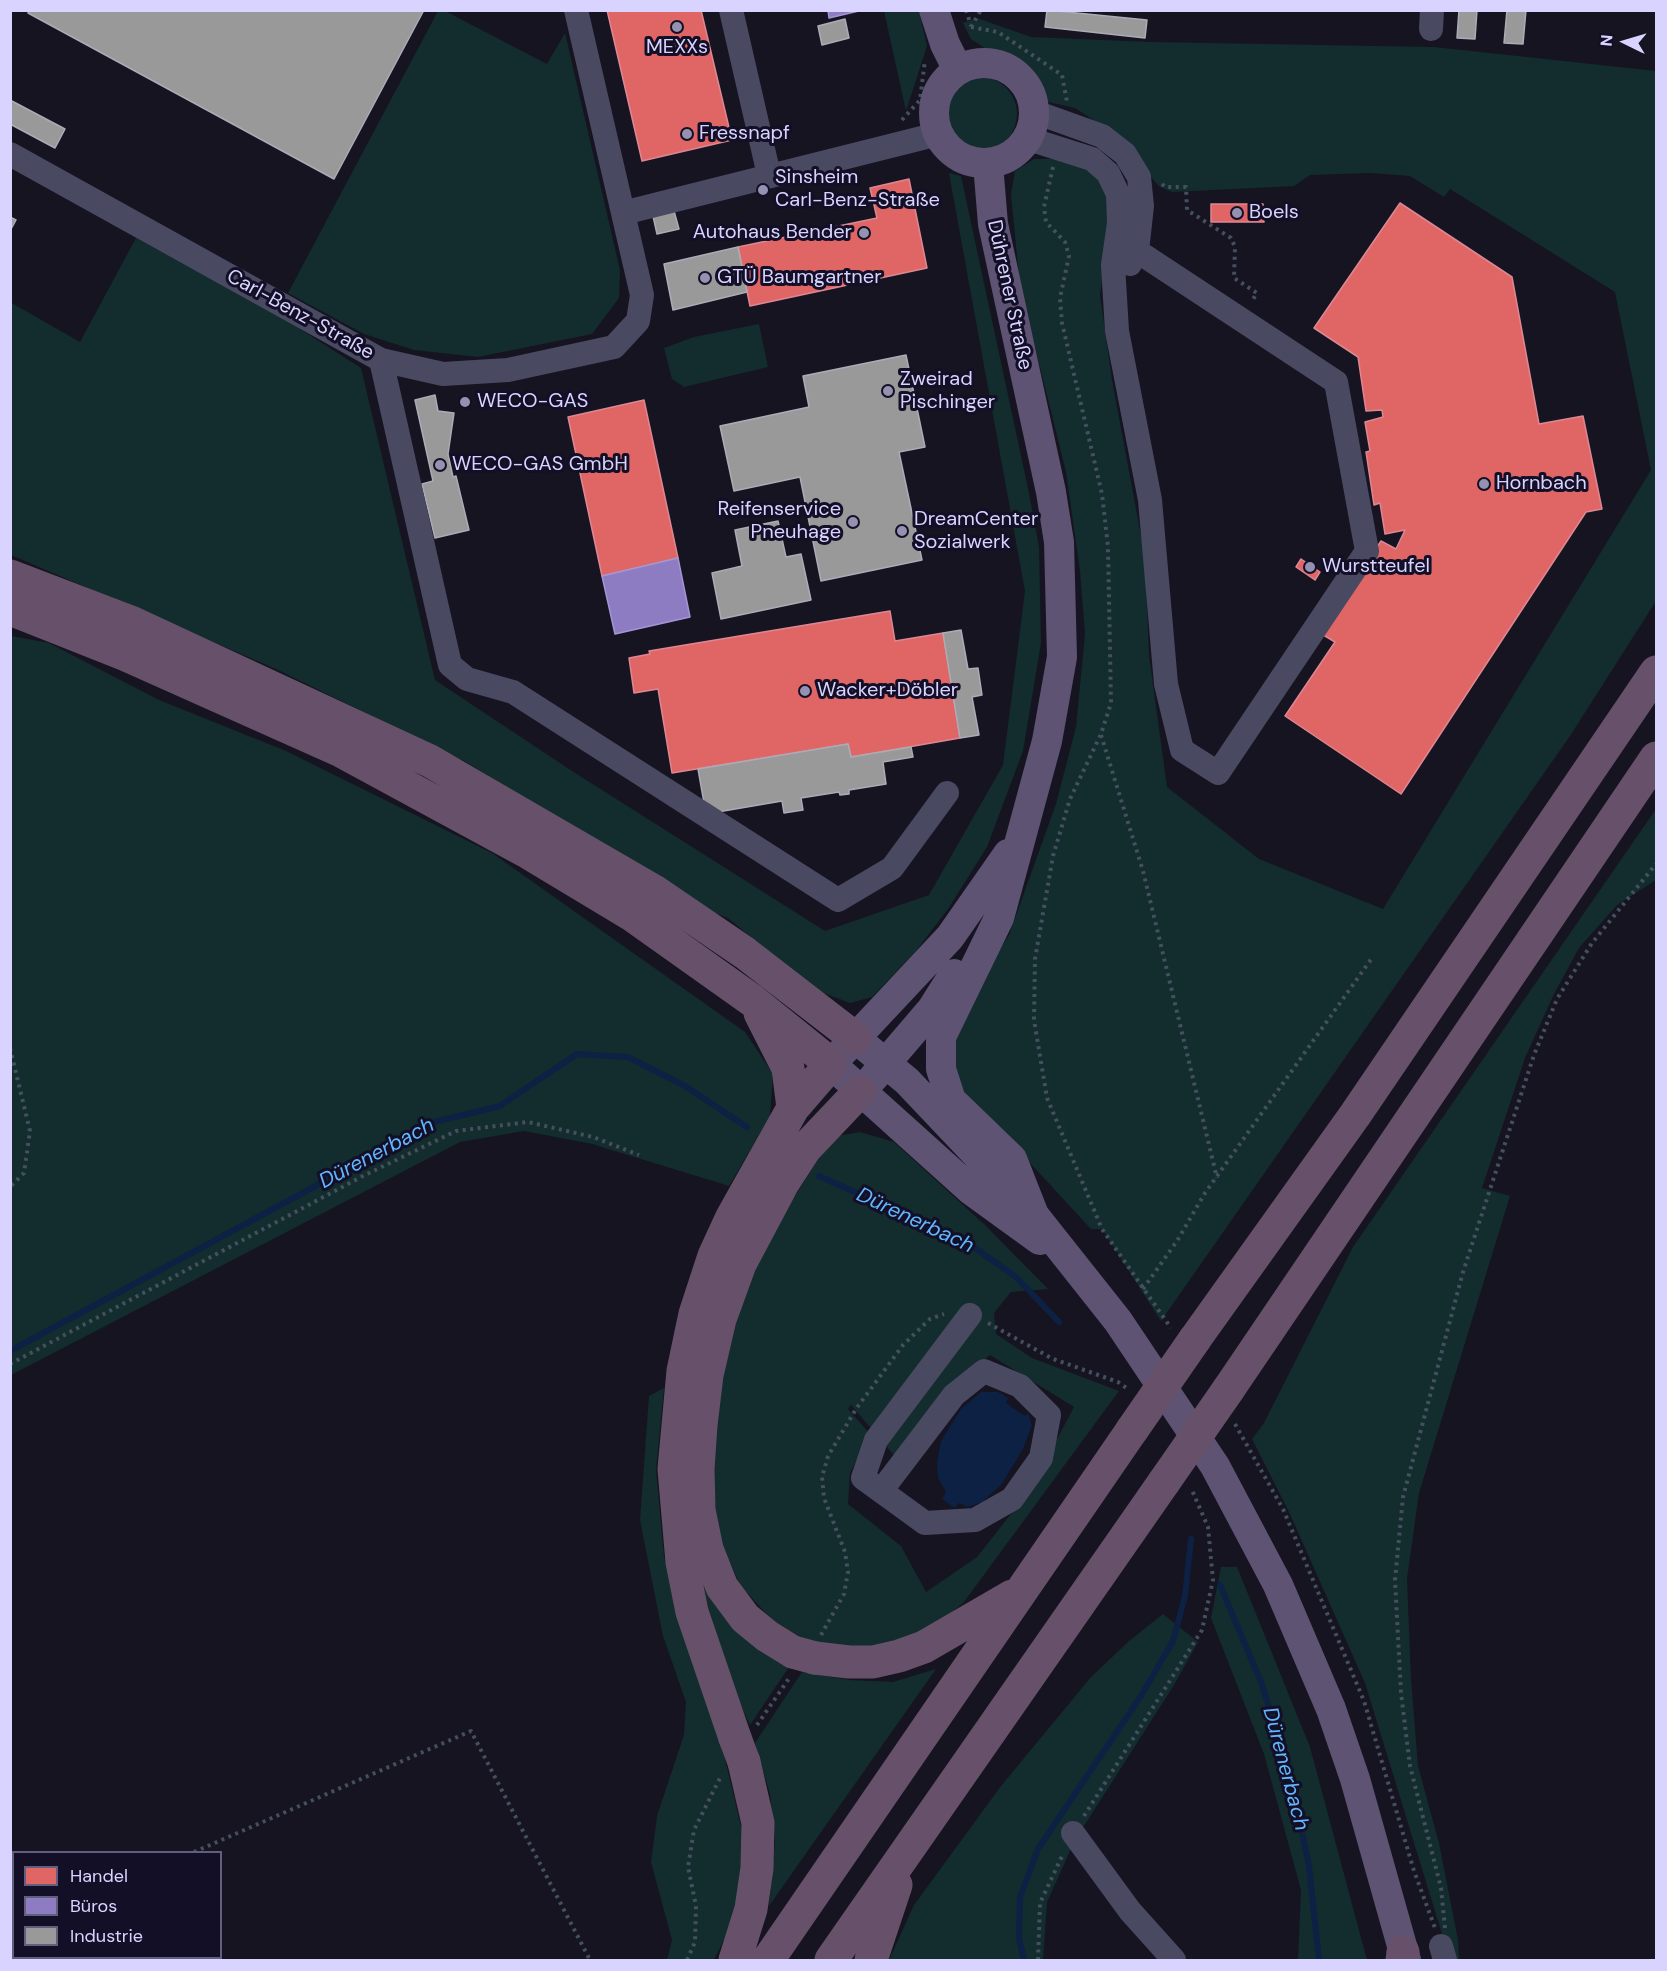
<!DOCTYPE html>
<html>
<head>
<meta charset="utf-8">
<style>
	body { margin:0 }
	#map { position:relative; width:1667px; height:1971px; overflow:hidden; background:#161421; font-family:"DM Sans",sans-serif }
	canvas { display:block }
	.frame { position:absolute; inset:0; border:12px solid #d9d4ff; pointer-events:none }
	.legend { position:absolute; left:12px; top:1851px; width:210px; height:108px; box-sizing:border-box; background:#130f26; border:2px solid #625e7d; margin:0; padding:8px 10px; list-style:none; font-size:18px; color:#d9d4ff }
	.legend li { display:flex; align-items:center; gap:12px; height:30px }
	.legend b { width:30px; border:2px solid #625e7d }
	.north { position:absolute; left:1595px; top:12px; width:60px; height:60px; -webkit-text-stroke:4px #130f26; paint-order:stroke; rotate:275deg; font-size:16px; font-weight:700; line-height:24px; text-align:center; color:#d9d4ff }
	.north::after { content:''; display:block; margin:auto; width:21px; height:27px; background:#d9d4ff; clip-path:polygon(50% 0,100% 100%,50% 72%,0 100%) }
</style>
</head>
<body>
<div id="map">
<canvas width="1667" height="1971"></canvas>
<div class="frame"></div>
<ul class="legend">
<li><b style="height:16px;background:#e06666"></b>Handel</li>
<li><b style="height:16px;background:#8e7cc3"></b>Büros</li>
<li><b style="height:16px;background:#999"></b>Industrie</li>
</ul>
<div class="north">N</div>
</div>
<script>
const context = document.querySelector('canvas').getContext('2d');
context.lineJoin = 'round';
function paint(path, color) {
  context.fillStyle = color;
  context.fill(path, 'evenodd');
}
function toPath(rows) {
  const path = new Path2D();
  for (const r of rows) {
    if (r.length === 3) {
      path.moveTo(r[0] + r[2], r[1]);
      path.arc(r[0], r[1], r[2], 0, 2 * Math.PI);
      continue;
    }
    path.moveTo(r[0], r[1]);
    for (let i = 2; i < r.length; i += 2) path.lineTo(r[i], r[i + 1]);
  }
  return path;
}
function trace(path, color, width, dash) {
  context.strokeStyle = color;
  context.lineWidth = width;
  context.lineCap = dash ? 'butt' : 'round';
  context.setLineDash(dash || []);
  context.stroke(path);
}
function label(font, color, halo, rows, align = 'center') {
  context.font = font + ' "DM Sans",sans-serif';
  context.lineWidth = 6;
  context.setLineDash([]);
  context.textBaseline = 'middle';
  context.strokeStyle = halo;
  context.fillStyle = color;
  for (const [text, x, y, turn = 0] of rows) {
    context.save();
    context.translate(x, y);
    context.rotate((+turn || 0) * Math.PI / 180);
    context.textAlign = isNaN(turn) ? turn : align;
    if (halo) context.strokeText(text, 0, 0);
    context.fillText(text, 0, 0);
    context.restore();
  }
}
paint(toPath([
	[438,11,445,11,547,64,565,33,620,270,619,298,592,334,478,357,414,350,364,334,288,293],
	[884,11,919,11,927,46,906,111],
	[977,18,1031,37,1150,42,1434,47,1656,71,1656,601,1570,736,1161,1321,1102,1229,1091,1229,958,1085,951,1045,957,1017,1009,935,1056,804,1076,727,1085,634,1080,571,1066,472,1020,286,1011,194,1015,171,1034,159,1065,159,1091,168,1106,188,1110,218,1100,295,1112,380,1145,557,1149,655,1167,787,1259,859,1383,909,1651,470,1615,292,1450,189,1444,197,1410,176,1370,173,1310,175,1294,186,1172,192,1159,186,1107,129,1075,108,1048,102,1036,76,1016,57,986,49,971,39,963,23],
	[980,114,37],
	[949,173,961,176,1029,493,1039,547,1041,643,1023,751,987,847,948,909,916,951,872,997,850,1003,813,989,728,918,707,910,466,762,276,669,11,555,10,302,80,342,136,238,278,315,361,368,435,680,572,771,825,931,929,895,1003,765,1025,591],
	[759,324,768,367,684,387,672,379,664,348,694,337],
	[11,636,49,643,159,700,286,751,492,853,745,1032,773,1074,770,1116,729,1186,592,1144,524,1131,460,1142,11,1375],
	[1656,809,1656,880,1617,905,1579,948,1554,994,1525,1058,1482,1188,1510,1196,1419,1493,1407,1579,1411,1679,1418,1766,1439,1843,1458,1940,1459,1960,1450,1960,1365,1683,1289,1512,1252,1439,1264,1423,1353,1247],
	[860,1132,894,1142,985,1225,1048,1289,1011,1292,994,1313,996,1334,1032,1358,1119,1391,964,1602,928,1633,884,1648,845,1649,803,1638,773,1621,740,1585,717,1532,710,1473,712,1410,734,1313,768,1239,832,1137],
	[990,1355,1074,1407,1030,1490,977,1557,926,1592,901,1546,848,1504,850,1473,870,1434,848,1409,851,1405,898,1460,954,1385],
	[664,1388,656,1470,664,1556,698,1676,720,1738,745,1843,733,1921,714,1960,667,1960,672,1940,651,1862,657,1816,684,1735,686,1702,663,1636,640,1520,649,1396],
	[692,1557,789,1667,750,1725,720,1661],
	[1221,1567,1237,1567,1310,1747,1367,1960,1298,1960,1301,1890,1264,1754,1211,1618],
	[1163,1614,1198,1642,1174,1685,1075,1840,1047,1902,1043,1960,889,1960,914,1905,1001,1786,1091,1677,1129,1641],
	[936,1669,769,1906,775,1840,770,1794,755,1743,802,1672,850,1680,893,1682]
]), '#132c2d');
paint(toPath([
	[981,1392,998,1392,1008,1398,1006,1403,1025,1416,1028,1413,1032,1425,1023,1449,1001,1485,982,1502,968,1507,959,1503,955,1508,942,1499,946,1492,938,1478,937,1462,941,1441,961,1409]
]), '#0d2144');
const shops = toPath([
	[607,10,701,10,732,140,642,161,607,10],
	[909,179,927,268,750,306,738,247,877,218,870,188,909,179],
	[1400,203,1512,277,1539,424,1583,416,1602,509,1586,512,1401,794,1285,716,1335,642,1320,633,1381,541,1396,549,1405,530,1385,534,1380,503,1374,505,1366,452,1370,451,1365,422,1383,417,1382,410,1366,411,1358,357,1314,328,1400,203],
	[1211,204,1263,204,1264,222,1211,222,1211,204],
	[644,400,678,558,602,576,568,417,644,400],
	[1301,559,1320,572,1315,580,1296,567,1301,559],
	[890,611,895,641,943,633,960,738,851,757,848,744,672,773,658,689,634,693,629,658,650,654,649,651,890,611]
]);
paint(shops, '#e06666');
trace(shops, '#de8794', 1.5);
const offices = toPath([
	[828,10,863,10,829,18,828,10],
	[678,558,690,617,615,634,602,576,678,558]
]);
paint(offices, '#8e7cc3');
trace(offices, '#a496d5', 1.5);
const industry = toPath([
	[29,10,424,10,334,179,28,13,29,10],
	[1047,10,1147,20,1145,38,1045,27,1047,10],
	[1459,10,1477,10,1475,39,1457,38,1459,10],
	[1507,10,1526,10,1523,44,1504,43,1507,10],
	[845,19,849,38,822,45,818,26,845,19],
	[10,100,65,129,55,148,10,124,10,100],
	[674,211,679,229,657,234,653,216,674,211],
	[10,217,16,220,10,231,10,217],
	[738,247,747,292,673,310,664,264,738,247],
	[906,355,925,447,899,452,922,560,821,581,800,477,734,491,720,426,809,407,803,376,906,355],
	[435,395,438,411,454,413,448,454,453,477,456,476,469,530,435,538,422,484,433,481,415,400,435,395],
	[778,521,786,557,801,554,811,600,721,619,712,573,742,566,735,530,778,521],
	[961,630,968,669,978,668,982,695,972,697,979,735,960,738,943,633,961,630],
	[848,744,851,757,911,747,913,757,883,762,886,784,849,790,849,794,840,795,839,792,801,798,803,810,784,813,782,801,706,814,698,769,848,744]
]);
paint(industry, '#999');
trace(industry, '#acabb8', 1.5);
trace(toPath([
	[819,1176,968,1243,1016,1277,1059,1322],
	[10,1351,434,1122,500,1106,577,1054,628,1057,685,1086,747,1127],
	[1220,1585,1261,1682,1288,1766,1309,1866,1319,1960],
	[1024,1960,1019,1938,1020,1897,1038,1849,1141,1696,1173,1641,1185,1596,1191,1539]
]), '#0d2144', 6);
trace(toPath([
	[966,10,971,26],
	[971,27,998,32,1062,75,1067,102],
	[971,27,981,10],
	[902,120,920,100,925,60],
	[1053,167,1044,207,1046,222,1065,242,1069,256,1060,298,1062,323,1102,494,1108,547,1111,703,1101,734,1070,799,1053,856,1035,959,1034,1020,1047,1098,1102,1229,1171,1328],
	[1162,184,1165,187,1186,187,1187,210,1231,238,1235,247,1234,278,1257,293,1252,301],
	[1101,735,1143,871,1217,1178],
	[10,1048,30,1131,24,1173,10,1187],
	[1143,1289,1177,1241,1205,1193,1372,958],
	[988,1323,1053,1359,1118,1382,1129,1390],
	[10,1364,361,1177,456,1131,528,1122,593,1137,639,1155],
	[1235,1424,1283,1509,1364,1701,1414,1871,1435,1928],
	[821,1635,844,1594,848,1572,845,1552,824,1498,822,1477,828,1456,856,1409,903,1345,930,1319,944,1314],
	[757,1725,790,1677],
	[1084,1816,1202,1630,1213,1580,1208,1527,1191,1488],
	[194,1852,471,1731,590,1960],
	[10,1926,14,1925],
	[1445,1928,1441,1888,1410,1766,1401,1693,1395,1580,1403,1497,1463,1272,1534,1055,1557,999,1592,943,1656,864],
	[687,1960,695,1942,696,1906,688,1867,694,1830,720,1778],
	[1038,1960,1040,1903,1063,1854]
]), '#44505f', 4, [3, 4.5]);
trace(toPath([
	[731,10,769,175],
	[1431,29,1432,10],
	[1035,112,1102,136,1125,154,1139,177,1142,206,1137,251,1130,264],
	[1029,139,1092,159,1108,173,1118,194,1119,223,1113,265,1117,331,1150,500,1166,684,1182,750,1218,773,1367,551,1336,382,1137,251],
	[10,154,381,360,443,374,508,370,614,347,638,321,642,295,576,10],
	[623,213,938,134],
	[381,360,450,665,467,679,513,692,838,900,892,868,947,793],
	[881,1491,954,1395,984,1371,1020,1386,1049,1415,1041,1458,1012,1499,975,1520,925,1523,881,1491,863,1478,876,1440,970,1315],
	[1073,1833,1130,1911,1174,1960],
	[1441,1946,1445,1960]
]), '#4a4962', 24);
trace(toPath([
	[934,10,945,44,958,70],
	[984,113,50],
	[988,164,993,224,1051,492,1059,542,1062,657,1047,741,999,918,941,1037,941,1069,951,1100,1012,1159,1034,1215],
	[1008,854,950,937,831,1064,971,1190,1040,1240],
	[855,1038,907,1081,1034,1215,1118,1321,1215,1466,1278,1585,1331,1709,1355,1779,1406,1960],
	[873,1078,932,1009,954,974]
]), '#5e5373', 30);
trace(toPath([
	[10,576,133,623,430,761,654,891,745,953,855,1038],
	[10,609,126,655,341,751,529,853,632,915,753,1001,831,1064,793,1108,732,1217,714,1256,695,1314,683,1371,674,1469,682,1562,692,1612,735,1738],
	[760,1013,788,1068,793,1108],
	[1195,1339,1355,1115,1656,672],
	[1228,1390,1656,758],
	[793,1652,767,1636,745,1618,722,1587,707,1549,699,1510,698,1469,701,1425,707,1375,720,1319,740,1264,783,1183,805,1149,860,1091],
	[815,1658,849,1662,873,1662,899,1656,924,1647,1012,1596],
	[735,1960,751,1909,757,1868,758,1823,744,1762],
	[768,1960,1132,1430],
	[831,1960,1164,1482],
	[871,1960,896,1885],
	[1402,1960,1403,1952]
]), '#67516a', 33);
trace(toPath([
	[1132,1430,1195,1339],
	[1164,1482,1228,1390],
	[793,1652,815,1658],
	[735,1738,744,1762]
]), '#67516a', 33);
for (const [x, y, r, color] of [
	[677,27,6,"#9591b1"],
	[687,134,6,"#9591b1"],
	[763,190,6,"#9591b1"],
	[1237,213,6,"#9591b1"],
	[864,233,6,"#9591b1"],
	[705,278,6,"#9591b1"],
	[888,391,6,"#9591b1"],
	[465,402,6,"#9591b1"],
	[440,465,6,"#9591b1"],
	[1484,484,6,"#9591b1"],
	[853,522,6,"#9591b1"],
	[902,531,6,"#9591b1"],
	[1310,567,6,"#9591b1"],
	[805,691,6,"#9591b1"]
]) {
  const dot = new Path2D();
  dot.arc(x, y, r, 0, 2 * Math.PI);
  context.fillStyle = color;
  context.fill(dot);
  trace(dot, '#130f26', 2);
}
label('20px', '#d9d4ff', '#130f26', [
	["MEXXs",677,48,"center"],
	["Fressnapf",699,134],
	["Sinsheim",775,178],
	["Carl-Benz-Straße",775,201],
	["Boels",1249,213],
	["Autohaus Bender",852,233,"right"],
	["GTÜ Baumgartner",717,278],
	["Zweirad",900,380],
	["Pischinger",900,403],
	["WECO-GAS",477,402],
	["WECO-GAS GmbH",452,465],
	["Hornbach",1496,484],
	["Reifenservice",841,510,"right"],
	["Pneuhage",841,533,"right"],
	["DreamCenter",914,520],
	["Sozialwerk",914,543],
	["Wurstteufel",1322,567],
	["Wacker+Döbler",817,691]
], 'left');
label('20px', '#d9d4ff', '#130f26', [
	["Dührener Straße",1009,295,78],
	["Carl-Benz-Straße",300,315,29]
]);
label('italic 21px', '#62b6ff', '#130f26', [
	["Dürenerbach",377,1154,-28],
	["Dürenerbach",915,1221,25],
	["Dürenerbach",1285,1769,75]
]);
</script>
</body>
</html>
